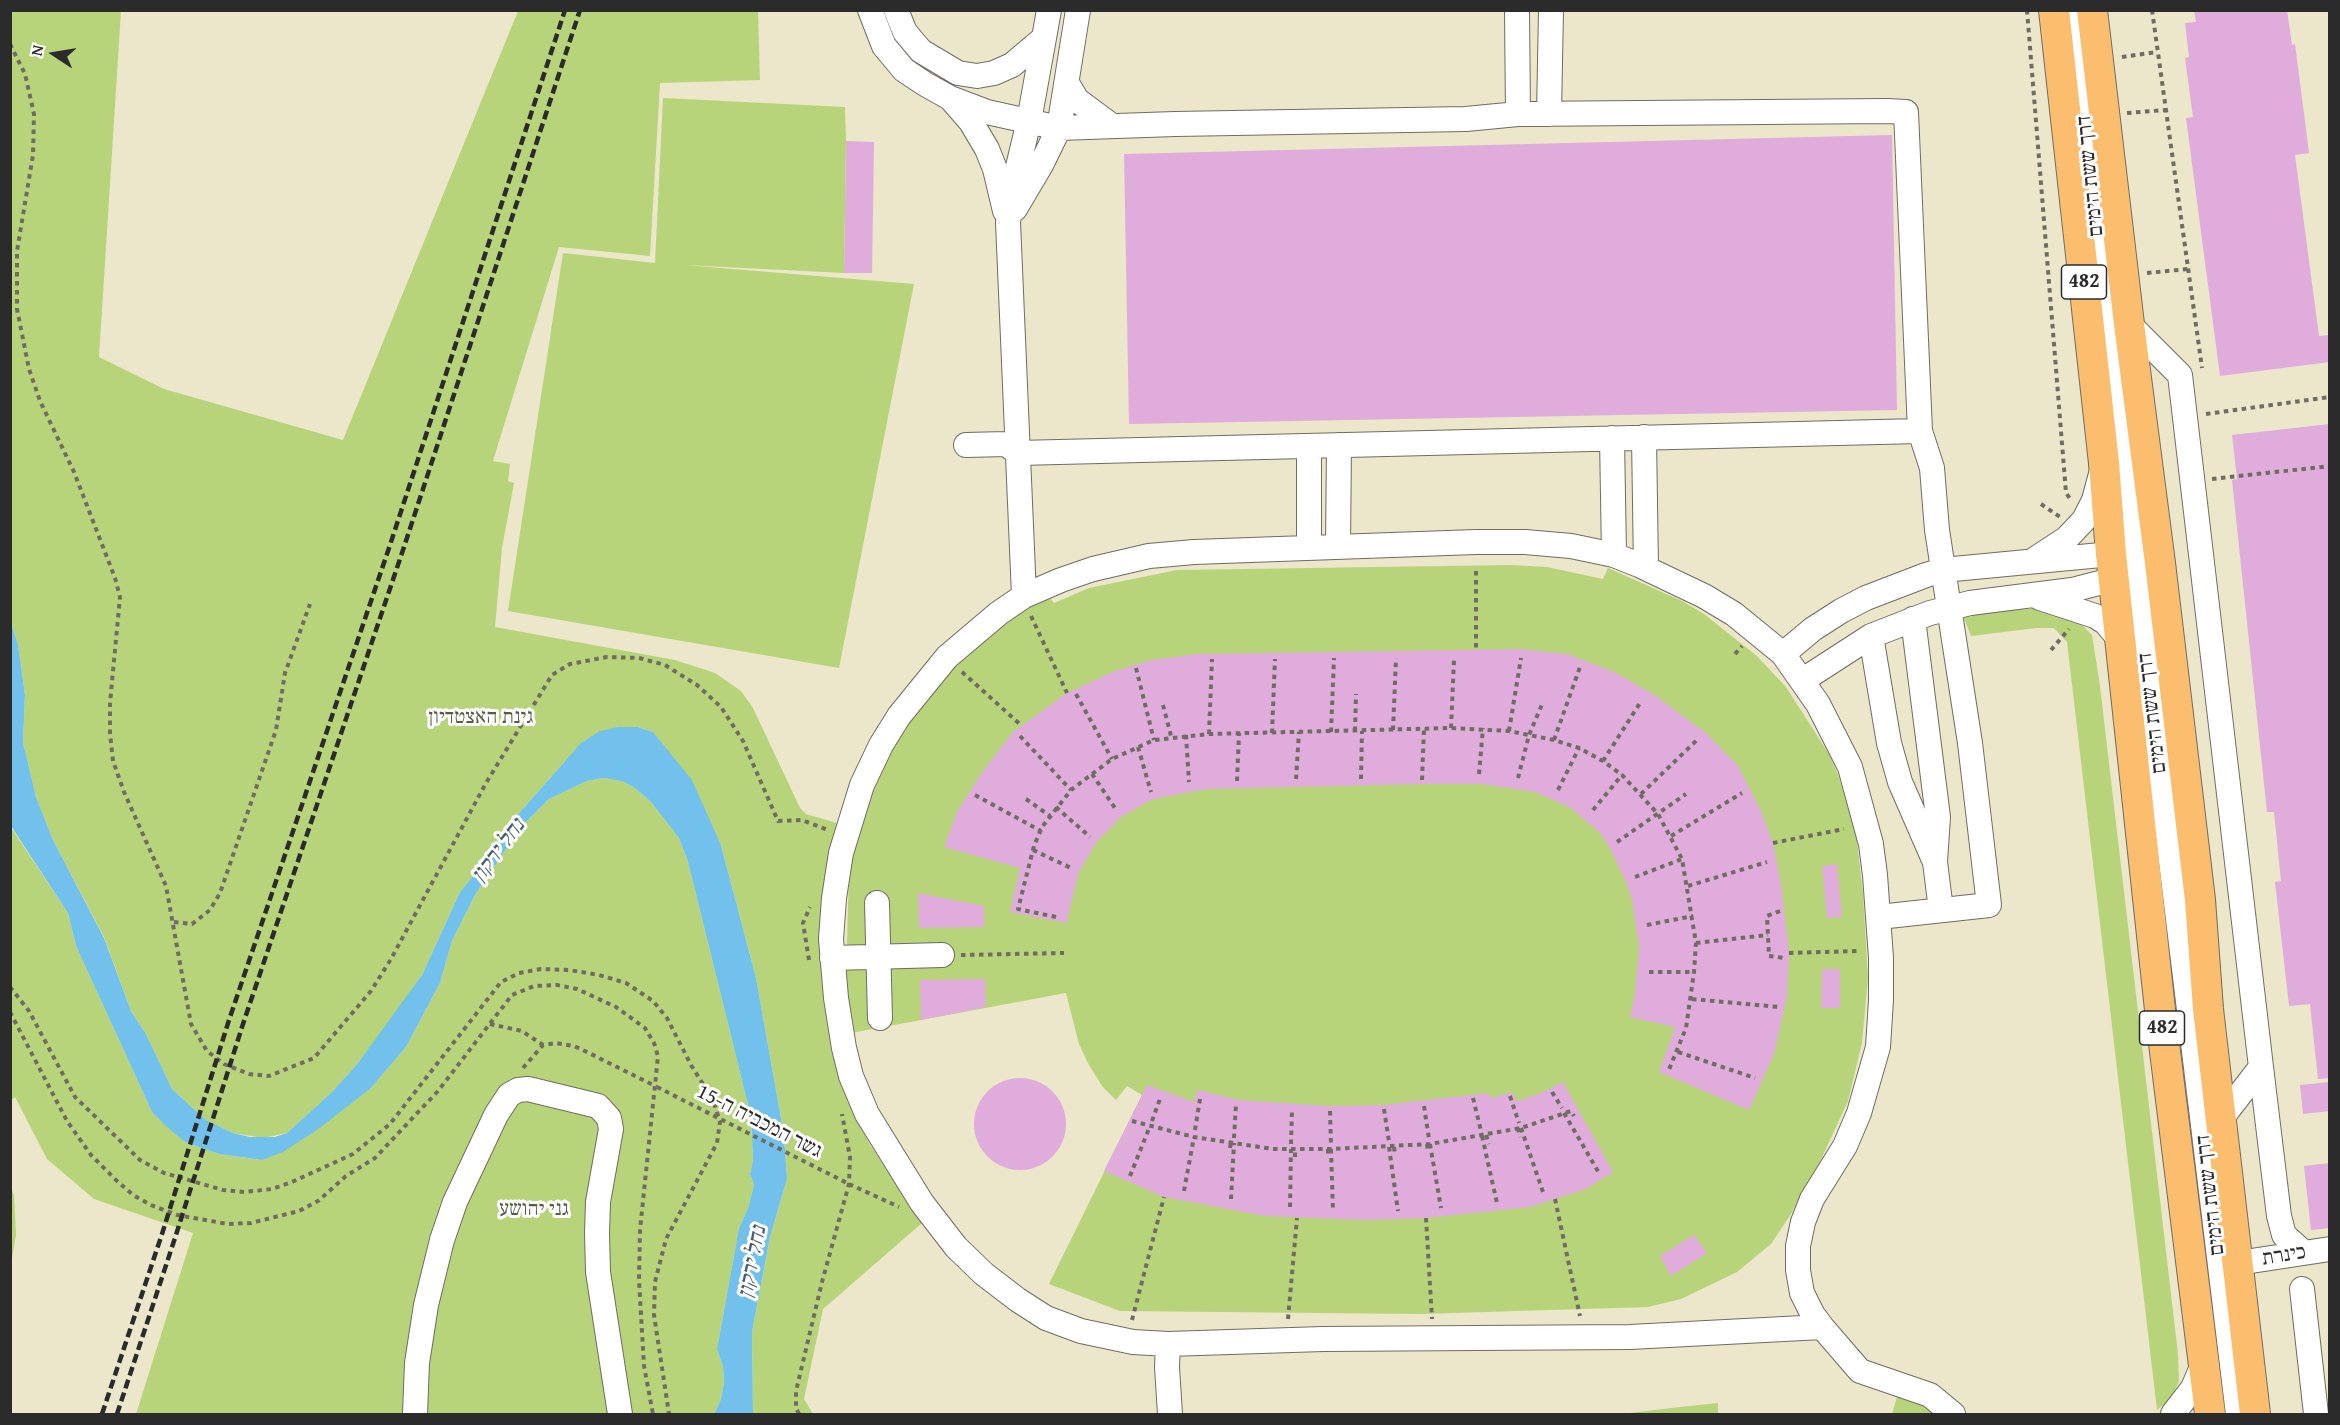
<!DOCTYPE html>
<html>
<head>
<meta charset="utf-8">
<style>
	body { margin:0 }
	#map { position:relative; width:2340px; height:1425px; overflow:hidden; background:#ece6ca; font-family:"Gentium Book Plus",serif }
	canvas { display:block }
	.frame { position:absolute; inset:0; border:12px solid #2b2b2b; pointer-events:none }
	.north { position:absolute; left:24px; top:24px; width:60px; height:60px; -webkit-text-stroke:4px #fff; paint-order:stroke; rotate:282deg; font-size:16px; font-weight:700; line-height:24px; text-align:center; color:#2b2b2b }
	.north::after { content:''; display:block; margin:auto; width:21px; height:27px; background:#2b2b2b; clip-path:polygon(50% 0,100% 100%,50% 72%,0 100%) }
</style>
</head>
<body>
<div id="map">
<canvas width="2340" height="1425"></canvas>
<div class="frame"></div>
<div class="north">N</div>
</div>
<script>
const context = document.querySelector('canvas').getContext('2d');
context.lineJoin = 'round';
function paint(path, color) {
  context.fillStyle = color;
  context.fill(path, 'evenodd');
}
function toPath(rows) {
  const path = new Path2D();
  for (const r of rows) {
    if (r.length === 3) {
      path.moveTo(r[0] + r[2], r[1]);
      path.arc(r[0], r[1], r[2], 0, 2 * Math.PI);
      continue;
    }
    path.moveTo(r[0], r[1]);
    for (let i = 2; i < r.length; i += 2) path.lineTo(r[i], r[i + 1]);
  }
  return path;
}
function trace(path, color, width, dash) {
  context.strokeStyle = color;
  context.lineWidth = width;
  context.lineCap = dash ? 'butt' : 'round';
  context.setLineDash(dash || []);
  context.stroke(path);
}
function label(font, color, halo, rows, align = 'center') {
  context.font = font + ' "Gentium Book Plus","Frank Ruhl Libre",serif';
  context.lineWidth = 6;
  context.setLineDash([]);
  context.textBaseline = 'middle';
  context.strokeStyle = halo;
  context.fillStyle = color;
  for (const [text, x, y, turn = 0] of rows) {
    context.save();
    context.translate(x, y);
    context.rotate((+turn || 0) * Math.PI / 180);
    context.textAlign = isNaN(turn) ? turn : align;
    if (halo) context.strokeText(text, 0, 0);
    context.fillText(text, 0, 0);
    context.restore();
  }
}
paint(toPath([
	[10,11,121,11,99,357,164,389,343,440,518,11,758,11,760,80,660,83,650,256,559,247,493,461,510,464,508,481,514,483,502,548,495,627,675,660,715,673,741,691,753,708,800,808,806,814,837,823,827,871,848,1099,869,1143,922,1223,823,1309,804,1399,813,1414,753,1414,752,1332,770,1237,787,1179,784,1135,756,978,721,845,653,732,638,727,618,727,565,761,513,820,487,859,460,892,422,975,397,1012,358,1063,332,1092,287,1133,263,1138,233,1133,206,1120,172,1089,146,1034,131,1011,104,937,53,840,36,797,23,742,25,695,18,644,10,620],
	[663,98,845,107,846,141,844,273,684,265,914,284,839,668,508,611,563,253,655,263],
	[1511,565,1547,567,1603,579,1608,568,1682,601,1704,614,1757,656,1786,687,1829,754,1839,777,1856,832,1863,894,1868,978,1862,1043,1848,1101,1818,1166,1804,1188,1791,1214,1771,1244,1737,1272,1681,1299,1648,1307,1420,1314,1120,1311,1049,1284,1142,1095,1127,1086,1116,1100,1102,1086,1089,1065,1079,1044,1066,993,851,1033,846,979,849,871,863,808,889,750,956,659,1045,592,1054,603,1089,588,1177,570],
	[2046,608,2072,615,2092,635,2100,686,2178,1354,2179,1381,2171,1399,2157,1410,2067,642,2054,628,2036,628,1971,636,1962,613],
	[603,778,622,781,635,788,651,802,679,838,688,862,751,1117,753,1160,750,1174,754,1185,748,1208,739,1228,717,1349,723,1367,724,1382,721,1399,714,1414,136,1414,193,1233,94,1199,47,1159,15,1097,11,1100,10,826,68,913,76,946,152,1112,185,1142,219,1154,262,1160,371,1088,406,1047,440,983,452,941,475,895,521,827,549,799,587,781],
	[10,1186,14,1195,16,1235,11,1264],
	[1897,1397,1916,1399,1936,1414,1892,1414],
	[1718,1403,1718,1414,1621,1414,1680,1407]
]), '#b8d47a');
paint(toPath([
	[10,620,18,644,25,695,23,742,36,797,53,840,104,938,131,1011,146,1034,172,1089,206,1120,233,1133,250,1137,275,1137,287,1133,332,1092,358,1063,422,975,460,892,487,859,513,820,581,743,600,731,618,727,638,727,653,732,692,780,721,845,756,978,784,1135,787,1179,770,1237,752,1332,753,1414,714,1414,721,1399,724,1382,723,1367,717,1349,739,1228,748,1208,754,1185,750,1174,753,1160,751,1117,688,862,679,838,651,802,635,788,622,781,603,778,587,781,549,799,521,827,475,895,452,941,440,983,406,1047,371,1088,317,1130,283,1152,262,1160,219,1154,185,1142,166,1126,152,1112,76,946,68,913,11,826]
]), '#72c1ed');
paint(toPath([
	[2194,10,2287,10,2292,45,2295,44,2309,153,2295,155,2319,336,2330,335,2330,362,2220,376,2186,118,2193,117,2185,58,2189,57,2185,23,2196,22],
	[1892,135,1897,410,1129,424,1124,154],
	[846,141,874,142,872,273,844,273],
	[2330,424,2330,1078,2318,1079,2310,1004,2289,1006,2275,882,2281,881,2274,812,2267,812,2232,480,2237,479,2232,435],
	[1519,649,1567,654,1614,672,1653,694,1706,733,1738,766,1761,811,1773,843,1781,884,1789,953,1787,996,1774,1054,1749,1110,1659,1072,1675,1027,1630,1017,1635,994,1639,947,1632,900,1626,882,1609,846,1599,832,1571,808,1535,792,1482,784,1422,784,1208,789,1167,796,1151,800,1121,817,1096,843,1079,872,1066,923,1010,912,1020,868,944,847,957,812,980,775,1013,732,1067,693,1115,671,1151,660,1197,654],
	[1837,864,1842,917,1827,918,1822,866],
	[918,893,984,906,984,927,919,928],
	[1822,969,1840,969,1840,1008,1821,1008],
	[985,979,986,1007,921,1020,920,980],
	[1020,1124,46],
	[1563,1082,1613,1172,1586,1189,1530,1207,1426,1218,1365,1220,1265,1216,1164,1197,1104,1171,1147,1085,1194,1102,1197,1090,1239,1100,1330,1106,1382,1105,1488,1093,1491,1098,1512,1092,1517,1101,1539,1094],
	[2330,1082,2330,1111,2303,1114,2300,1085],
	[2330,1163,2330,1228,2311,1230,2304,1166],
	[1694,1235,1707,1253,1671,1276,1660,1256]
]), '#dfacdb');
const minor = toPath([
	[870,10,884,46,904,70,925,84,950,98,987,112,1059,128,1175,124,1466,119,1518,114,1887,111,1906,112,1920,431,1932,468,1937,530,1970,743,1989,905,1879,917],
	[896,10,905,32,921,51,958,73,977,76,994,73,1012,65,1044,38,1049,10],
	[1517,10,1518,114],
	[2072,10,2134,556,2238,1414],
	[1067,83,1077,100,1112,126],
	[951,99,971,122,987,149,995,169,1005,211],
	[1549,114,1551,10],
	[1015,209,1041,165,1059,128,1078,10],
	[2129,324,2180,375,2261,1067,2221,1119],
	[1644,437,1646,568],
	[1612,438,1614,555],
	[966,445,1006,444,1018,453,1920,431],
	[1309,446,1309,548],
	[1338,547,1339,445],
	[2035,559,2067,538,2084,520,2094,500,2101,474],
	[1024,596,1008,222,1016,175,1029,121,1044,38],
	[2040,598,2095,616,2106,623,2120,640],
	[1913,619,1938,817,1935,862,1941,910],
	[1871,636,1889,743,1900,782,1934,860],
	[1783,654,1813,629,1841,611,1866,598,1926,575,1943,570,2101,555,2129,555],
	[1803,680,1871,636,1930,613,1970,603,2072,590,2130,575],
	[877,903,880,1018],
	[832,958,942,955],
	[2261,1067,2279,1216,2284,1235,2303,1252],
	[2238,1263,2330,1249],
	[2302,1289,2316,1414],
	[1822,1327,1630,1337,1323,1339,1168,1344,1133,1342,1081,1331,1046,1318,1018,1300,984,1274,956,1247,922,1203,867,1114,851,1076,844,1048,836,998,831,939,834,898,841,853,862,785,881,745,899,716,947,657,999,613,1024,596,1061,580,1093,569,1149,556,1194,552,1476,542,1525,542,1571,546,1614,555,1639,565,1704,596,1734,614,1783,654,1818,704,1850,767,1871,844,1875,875,1881,958,1881,1000,1878,1047,1859,1113,1845,1146,1812,1199,1803,1222,1798,1246,1798,1270,1802,1293,1813,1315,1822,1327,1860,1371,1930,1395,1953,1414],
	[1168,1344,1167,1367,1170,1414],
	[415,1414,417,1363,426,1305,442,1240,455,1202,496,1115,509,1095,518,1090,528,1089,598,1106,609,1118,611,1129,598,1202,597,1233,598,1272,620,1414],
	[2173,1414,2193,1388,2204,1362]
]);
const major = toPath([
	[2054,10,2104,463,2111,554,2161,1019,2210,1414],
	[2092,10,2129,324,2160,563,2200,900,2208,1009,2255,1414]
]);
trace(minor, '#6f6c63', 26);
trace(major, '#6f6c63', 32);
trace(toPath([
	[2027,10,2066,493,2071,500],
	[2152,10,2202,368],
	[10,44,25,74,34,114,33,155,17,251,17,309,29,369,40,401,74,472,115,578,120,597,110,703,110,733,113,761,124,792,166,886,191,1024,207,1051,224,1064,249,1074,269,1076,314,1058,371,991,391,959,486,783,552,675,570,664,607,657,639,658,665,665,697,685,721,707,743,741,778,821,802,820,828,830],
	[2122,57,2157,52],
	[2127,113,2165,110],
	[2147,273,2188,269],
	[2206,414,2330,397],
	[2212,479,2330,466],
	[2041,504,2060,517],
	[1476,571,1476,649],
	[1031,616,1067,693],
	[2051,650,2069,629],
	[1735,654,1742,646],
	[1136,668,1154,740],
	[962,672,1022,726],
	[1076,694,1112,759],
	[1163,705,1171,736],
	[1451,728,1454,660],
	[1393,730,1396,658],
	[1355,731,1356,694],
	[1509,731,1521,658],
	[1331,732,1334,658],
	[1272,733,1275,659],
	[1209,734,1212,659],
	[1186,735,1189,782],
	[1020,736,1071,790],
	[1554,740,1580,667],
	[1138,747,1151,792],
	[1603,761,1640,703],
	[1092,774,1117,811],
	[1479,774,1483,728],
	[1518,778,1529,735,1543,702],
	[1296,779,1299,732],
	[1361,779,1362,731],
	[1422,780,1424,729],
	[1237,781,1239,733],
	[1558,790,1579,748],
	[1641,794,1698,739],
	[975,795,1041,831],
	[1026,799,1050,816],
	[1056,807,1090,837],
	[1593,810,1622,775],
	[1671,836,1742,793],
	[1617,842,1686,794],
	[1773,843,1844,829],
	[1033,850,1071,868],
	[1635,877,1682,859],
	[1688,886,1767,862],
	[1780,911,1767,916,1769,956,1785,958],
	[1056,917,1018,909,1034,846,1042,827,1071,790,1112,759,1154,740,1209,734,1451,728,1509,731,1554,740,1579,748,1603,761,1622,775,1658,814,1682,859,1696,943,1694,972,1686,1028,1668,1072],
	[174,922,192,924,210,910,220,893,276,730,285,673,310,604],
	[1647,925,1693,916],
	[1696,943,1768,935],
	[1789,953,1857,951],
	[961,955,1064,953],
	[809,960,803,923,810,907],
	[1649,972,1694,972],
	[10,987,29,1011,75,1097,140,1160,164,1173,223,1190,245,1192,272,1189,292,1182,353,1154,390,1124,501,982,519,973,541,969,569,970,599,975,626,983,653,1001,667,1018,691,1065,713,1100,720,1122,717,1143,666,1239,655,1282,654,1315,669,1414],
	[1692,999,1779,1007],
	[10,1012,67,1121,91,1155,116,1180,133,1195,151,1205,177,1215,228,1224,251,1223,299,1211,318,1201,346,1176,375,1158,438,1091,512,995,534,986,557,985,577,989,616,1007,645,1028,654,1043,658,1056,640,1230,639,1280,644,1366,653,1414],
	[490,1024,522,1031,543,1045],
	[1678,1052,1755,1078],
	[523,1068,543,1045,556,1043,574,1046,589,1053,657,1087],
	[1552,1092,1562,1108],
	[1510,1096,1519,1123],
	[1473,1098,1481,1131],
	[1424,1106,1429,1139],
	[1384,1109,1389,1142],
	[1330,1111,1331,1145],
	[1564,1113,1599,1173],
	[1132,1121,1194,1137,1273,1149,1331,1149,1430,1144,1521,1128,1571,1111,1574,1116],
	[1152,1121,1161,1096],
	[1518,1128,1520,1137],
	[1521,1128,1544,1195],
	[1195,1130,1200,1099],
	[1486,1135,1489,1144],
	[1482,1136,1497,1203],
	[1234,1138,1236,1104],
	[1291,1144,1292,1110],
	[1427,1144,1428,1153],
	[1430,1144,1441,1208],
	[1389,1147,1398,1211],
	[1394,1147,1395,1155],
	[1230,1148,1231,1142],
	[1328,1149,1328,1158],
	[1331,1149,1333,1211],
	[1295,1157,1295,1149],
	[1130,1176,1150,1126],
	[849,1184,899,1207],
	[1184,1191,1194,1137],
	[1231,1199,1234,1143],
	[1555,1199,1580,1316],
	[1290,1207,1291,1149],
	[1426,1218,1432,1319],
	[1288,1319,1297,1218],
	[1132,1320,1164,1197],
	[799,1414,796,1408,796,1391,822,1282,849,1184,850,1157,842,1114]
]), '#6f6c63', 4, [4.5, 4.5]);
trace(minor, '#fff', 24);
trace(major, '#fbbd6e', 30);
trace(toPath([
	[102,1414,162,1234,229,1020,390,545,565,10],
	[117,1414,175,1238,243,1024,403,550,580,10]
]), '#2b2b2b', 4.5, [9, 4.5]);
trace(toPath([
	[657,1087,849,1184]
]), '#6f6c63', 4, [4.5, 4.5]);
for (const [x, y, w] of [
	[2084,282,45],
	[2162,1028,45]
]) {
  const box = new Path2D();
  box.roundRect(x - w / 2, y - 17, w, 34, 4.5);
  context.fillStyle = '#fff';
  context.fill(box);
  trace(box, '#2b2b2b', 1.5);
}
label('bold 20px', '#2b2b2b', null, [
	["482",2084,282],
	["482",2162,1028]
]);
label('21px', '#2b2b2b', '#fff', [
	["דרך ששת הימים",2091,176,-96],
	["דרך ששת הימים",2153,713,-97],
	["גשר המכביה ה-15",759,1122,27],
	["דרך ששת הימים",2211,1195,-97],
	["כינרת",2284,1256,-9]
]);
label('21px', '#555e43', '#fff', [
	["גינת האצטדיון",481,718],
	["גני יהושע",534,1210]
]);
label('italic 22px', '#44606f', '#fff', [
	["נחל ירקון",499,851,-53],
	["נחל ירקון",753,1262,-79]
]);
</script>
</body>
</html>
